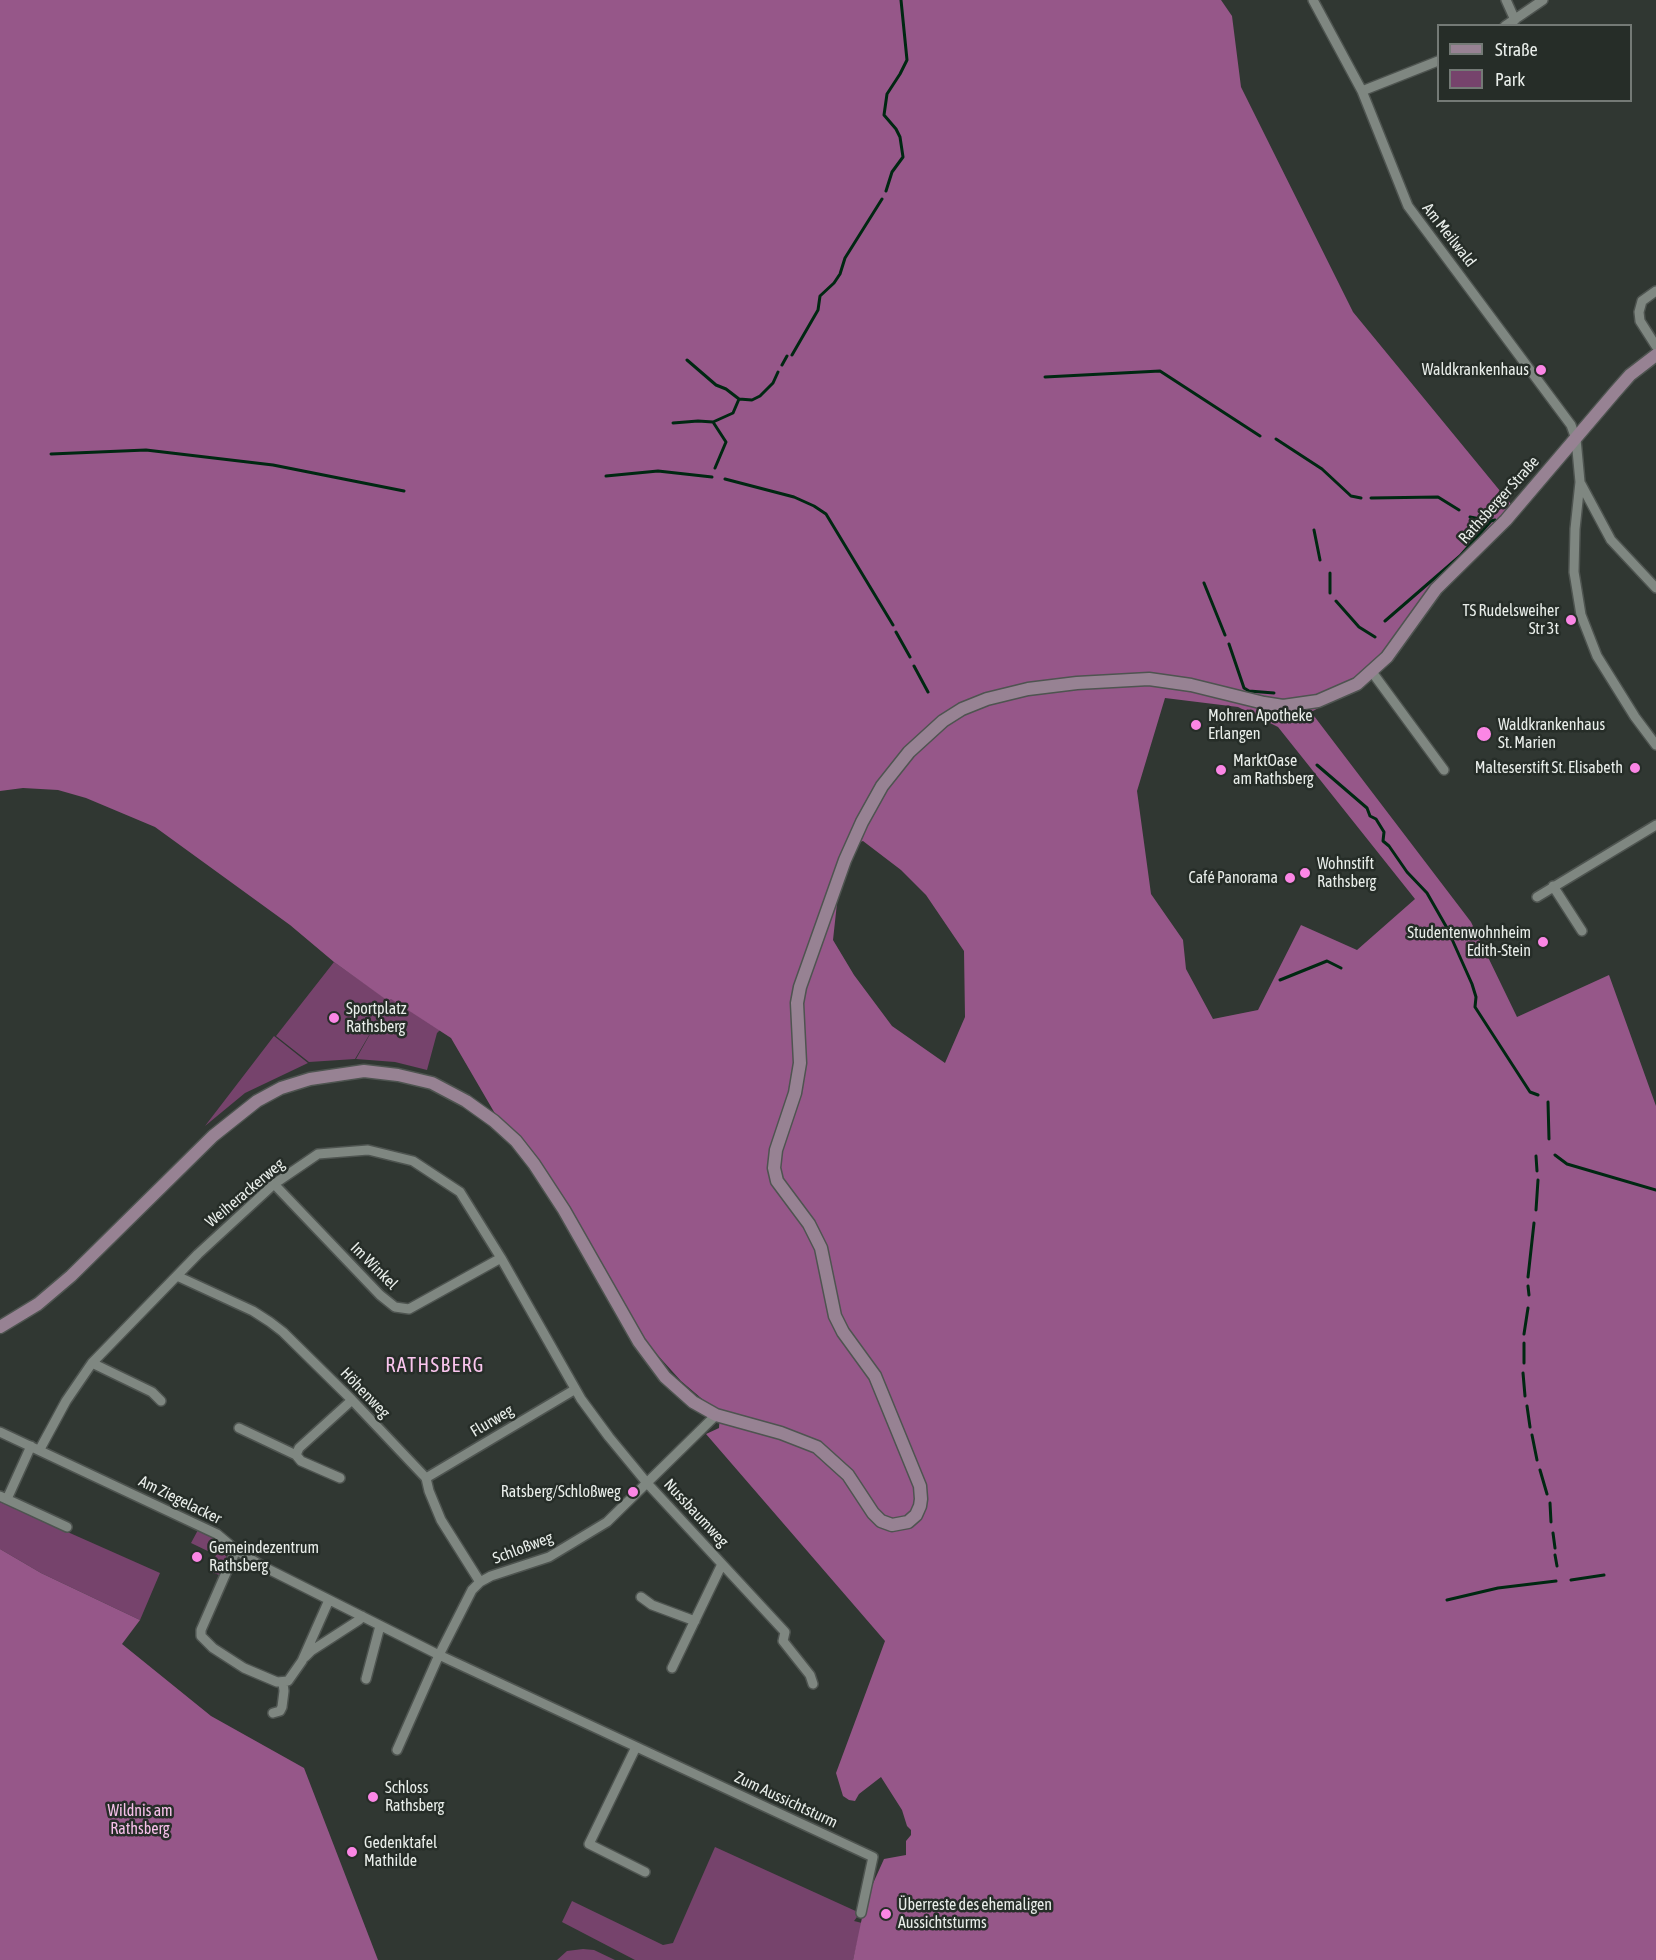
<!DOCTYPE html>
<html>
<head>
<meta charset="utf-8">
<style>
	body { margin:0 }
	#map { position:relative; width:1656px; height:1960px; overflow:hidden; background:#303732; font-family:"Asap Condensed",sans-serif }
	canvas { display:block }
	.legend { position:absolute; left:1437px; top:24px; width:195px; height:78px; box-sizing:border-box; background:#262d28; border:2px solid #747a76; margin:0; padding:8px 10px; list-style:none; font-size:18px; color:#e9eeea }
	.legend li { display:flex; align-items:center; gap:12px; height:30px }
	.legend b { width:30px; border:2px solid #747a76 }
</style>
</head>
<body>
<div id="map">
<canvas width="1656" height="1960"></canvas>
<ul class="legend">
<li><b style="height:8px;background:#978293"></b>Straße</li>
<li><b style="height:16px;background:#76436c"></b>Park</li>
</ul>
</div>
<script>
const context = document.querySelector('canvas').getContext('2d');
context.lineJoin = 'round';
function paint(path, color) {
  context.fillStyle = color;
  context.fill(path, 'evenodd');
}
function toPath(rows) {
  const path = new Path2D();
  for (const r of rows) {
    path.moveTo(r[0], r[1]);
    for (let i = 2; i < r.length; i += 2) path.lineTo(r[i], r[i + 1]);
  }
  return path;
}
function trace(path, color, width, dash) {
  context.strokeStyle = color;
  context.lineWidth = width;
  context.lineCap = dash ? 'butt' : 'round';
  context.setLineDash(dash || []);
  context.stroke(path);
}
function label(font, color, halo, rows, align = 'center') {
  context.font = font + ' "Asap Condensed",sans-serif';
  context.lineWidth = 5;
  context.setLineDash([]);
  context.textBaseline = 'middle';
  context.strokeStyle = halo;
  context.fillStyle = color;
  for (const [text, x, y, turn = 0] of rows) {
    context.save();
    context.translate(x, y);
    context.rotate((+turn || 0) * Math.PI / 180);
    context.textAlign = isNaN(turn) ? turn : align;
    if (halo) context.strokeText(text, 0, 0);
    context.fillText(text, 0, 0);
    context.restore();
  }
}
paint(toPath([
	[334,962,389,1001,391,998,440,1030,437,1033,427,1070,395,1062,356,1059,382,1013,355,1059,309,1062,276,1036],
	[274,1036,308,1063,245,1093,205,1126],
	[0,1502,160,1573,140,1620,41,1573,0,1549],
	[198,1530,218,1541,219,1549,227,1557,219,1575,209,1571,216,1555,191,1543],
	[715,1847,860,1913,854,1921,862,1923,853,1960,635,1960,562,1922,572,1901,663,1945,673,1943],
	[583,1949,594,1950,615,1960,557,1960,567,1951]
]), '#76436c');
paint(toPath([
	[0,0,1221,0,1232,16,1241,87,1353,312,1519,514,1489,545,1451,579,1367,682,1311,712,1471,922,1517,1017,1609,975,1656,1106,1656,1960,853,1960,866,1899,884,1859,906,1855,906,1841,911,1835,911,1830,907,1826,902,1810,881,1777,859,1794,855,1801,849,1800,843,1796,836,1773,885,1641,706,1434,719,1428,720,1411,708,1404,681,1381,644,1340,562,1196,546,1172,497,1117,451,1038,391,999,388,1001,334,962,290,925,155,827,86,798,58,790,23,788,0,791],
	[1165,698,1238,707,1278,727,1415,899,1357,950,1301,925,1258,1010,1213,1019,1186,969,1183,940,1151,894,1137,791],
	[863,841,901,870,926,895,964,951,965,1017,945,1063,892,1026,854,975,833,940,838,894,860,842],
	[0,1549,41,1573,140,1620,122,1644,211,1716,304,1768,378,1960,0,1960]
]), '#965789');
trace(toPath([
	[886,191,892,172,903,157,900,137,896,129,884,115,887,94,900,74,907,60,901,0],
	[792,355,818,310,820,296,834,283,840,274,845,258,882,199],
	[687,360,716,385,726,389,739,399],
	[782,365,787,356],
	[1045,377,1160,371,1260,436],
	[673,423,698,421,713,422],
	[1276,439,1322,469,1351,496,1361,498],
	[51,454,146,450,273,465,404,491],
	[715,468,726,442,713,422,733,413,739,399,752,400,760,396,773,383,778,372],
	[606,476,658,471,712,477],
	[725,479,794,497,814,506,826,514,893,625],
	[1371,498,1438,497,1459,510],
	[1470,517,1491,521],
	[1314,530,1320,560],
	[1330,573,1330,593],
	[1204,583,1225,635],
	[1336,601,1359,627,1375,637],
	[1385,621,1460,556,1491,521,1495,520],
	[896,632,910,657],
	[1229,644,1244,688,1249,691,1274,693],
	[914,666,928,692],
	[1317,765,1367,808,1370,816,1376,819,1384,832,1383,841,1389,846,1407,872,1427,893,1447,928],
	[1451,937,1472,984,1476,997,1475,1007,1530,1092,1538,1095],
	[1280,980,1327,961,1341,968],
	[1548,1102,1549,1139],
	[1555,1155,1567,1164,1656,1190],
	[1536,1156,1537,1171],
	[1536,1210,1538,1180],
	[1528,1277,1534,1223],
	[1528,1286,1529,1295],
	[1524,1334,1528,1308],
	[1524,1363,1524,1343],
	[1523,1373,1525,1396],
	[1527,1406,1530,1427],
	[1532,1435,1537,1460],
	[1540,1470,1547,1494],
	[1550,1503,1551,1522],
	[1553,1533,1555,1548],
	[1555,1555,1557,1566],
	[1571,1580,1604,1575],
	[1447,1600,1498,1588,1556,1581]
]), '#002812', 3);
const street = toPath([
	[1313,0,1362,91,1408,206,1571,425,1576,439,1580,482,1575,529,1574,572,1581,615,1597,656,1635,717,1656,745],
	[1506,0,1515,20],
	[1505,26,1543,0],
	[1362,91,1438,61],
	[1656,291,1642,301,1639,312,1640,321,1656,346],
	[1581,484,1611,540,1656,588],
	[1372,672,1444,770],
	[1553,886,1582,931],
	[1537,897,1656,825],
	[274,1184,380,1295,395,1307,409,1309,501,1258],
	[177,1276,253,1311,270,1322,283,1332,352,1400,426,1478,429,1491,441,1520,480,1582],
	[92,1363,152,1392,161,1401],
	[239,1428,296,1455,299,1448,352,1400],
	[0,1432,217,1534,236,1550,264,1567,439,1655,873,1857,861,1913],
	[40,1449,66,1401,92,1363,198,1254,274,1184,318,1154,368,1150,413,1161,460,1192,501,1258,581,1399,609,1437,647,1483,785,1632,783,1641,810,1675,813,1684],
	[296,1455,301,1461,340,1478],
	[426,1478,574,1390],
	[0,1496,67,1527],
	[7,1499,31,1446],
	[236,1550,201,1630,201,1636,213,1648,244,1668,277,1682,288,1681,302,1661,329,1600],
	[641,1597,652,1605,695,1621],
	[305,1657,311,1651,359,1620,362,1616],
	[672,1668,722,1564],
	[366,1679,380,1626],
	[273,1713,280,1711,282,1707,284,1691,283,1683],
	[636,1747,589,1844,645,1872],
	[397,1750,439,1655,472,1590,480,1582,491,1576,549,1557,607,1522,716,1415]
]);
const secondary = toPath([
	[0,1327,38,1304,71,1276,213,1136,257,1101,281,1088,310,1079,364,1071,398,1075,432,1083,466,1101,494,1121,516,1141,534,1164,564,1210,639,1342,665,1377,693,1402,716,1415,781,1433,817,1447,848,1475,873,1513,881,1521,892,1525,908,1522,916,1515,920,1506,921,1499,920,1486,875,1376,843,1332,835,1316,821,1248,809,1224,777,1181,774,1168,776,1150,795,1093,800,1063,797,1003,800,987,845,860,862,822,882,786,909,752,943,721,962,709,987,699,1028,689,1077,683,1149,679,1191,685,1264,703,1283,706,1318,701,1357,684,1387,657,1436,589,1506,520,1615,392,1630,375,1656,355]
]);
trace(street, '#4e5450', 12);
trace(secondary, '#4e5450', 15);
trace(street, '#7f8781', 9);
trace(secondary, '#978293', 12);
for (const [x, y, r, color] of [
	[1541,370,6,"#fb86e5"],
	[1571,620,6,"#fb86e5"],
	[1196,725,6,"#fb86e5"],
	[1484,734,8,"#fb86e5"],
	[1635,768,6,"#fb86e5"],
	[1221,770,6,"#fb86e5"],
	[1305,873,6,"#fb86e5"],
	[1290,878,6,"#fb86e5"],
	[1543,942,6,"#fb86e5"],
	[334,1018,6,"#fb86e5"],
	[633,1492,6,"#fb86e5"],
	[197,1557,6,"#fb86e5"],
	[373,1797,6,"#fb86e5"],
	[352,1852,6,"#fb86e5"],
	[886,1914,6,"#fb86e5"]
]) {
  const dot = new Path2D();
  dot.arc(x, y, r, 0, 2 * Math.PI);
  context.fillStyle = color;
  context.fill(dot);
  trace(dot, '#262d28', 2);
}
label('16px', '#e9eeea', '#262d28', [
	["Am Meilwald",1449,235,52],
	["Rathsberger Straße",1499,500,-48],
	["Weiherackerweg",245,1193,-40],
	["Im Winkel",374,1266,45],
	["Höhenweg",365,1393,46],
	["Flurweg",492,1421,-31],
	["Am Ziegelacker",180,1500,26],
	["Nussbaumweg",696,1513,47],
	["Schloßweg",523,1548,-21],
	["Zum Aussichtsturm",786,1800,25]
]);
label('16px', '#e9eeea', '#262d28', [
	["Waldkrankenhaus",1529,370,"right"],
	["TS Rudelsweiher",1559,611,"right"],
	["Str 3t",1559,629,"right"],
	["Mohren Apotheke",1208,716],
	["Erlangen",1208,734],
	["Waldkrankenhaus",1498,725],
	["St. Marien",1498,743],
	["MarktOase",1233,761],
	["am Rathsberg",1233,779],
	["Malteserstift St. Elisabeth",1623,768,"right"],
	["Wohnstift",1317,864],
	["Rathsberg",1317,882],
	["Café Panorama",1278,878,"right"],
	["Studentenwohnheim",1531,933,"right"],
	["Edith-Stein",1531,951,"right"],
	["Sportplatz",346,1009],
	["Rathsberg",346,1027],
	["Ratsberg/Schloßweg",621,1492,"right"],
	["Gemeindezentrum",209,1548],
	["Rathsberg",209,1566],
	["Schloss",385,1788],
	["Rathsberg",385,1806],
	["Gedenktafel",364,1843],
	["Mathilde",364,1861],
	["Überreste des ehemaligen",898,1905],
	["Aussichtsturms",898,1923]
], 'left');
label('16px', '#f6c0e9', '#262d28', [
	["Wildnis am",140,1811],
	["Rathsberg",140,1829]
]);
context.letterSpacing = '1.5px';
label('20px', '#fac5ee', '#262d28', [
	["RATHSBERG",435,1366]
]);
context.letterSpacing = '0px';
</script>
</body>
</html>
